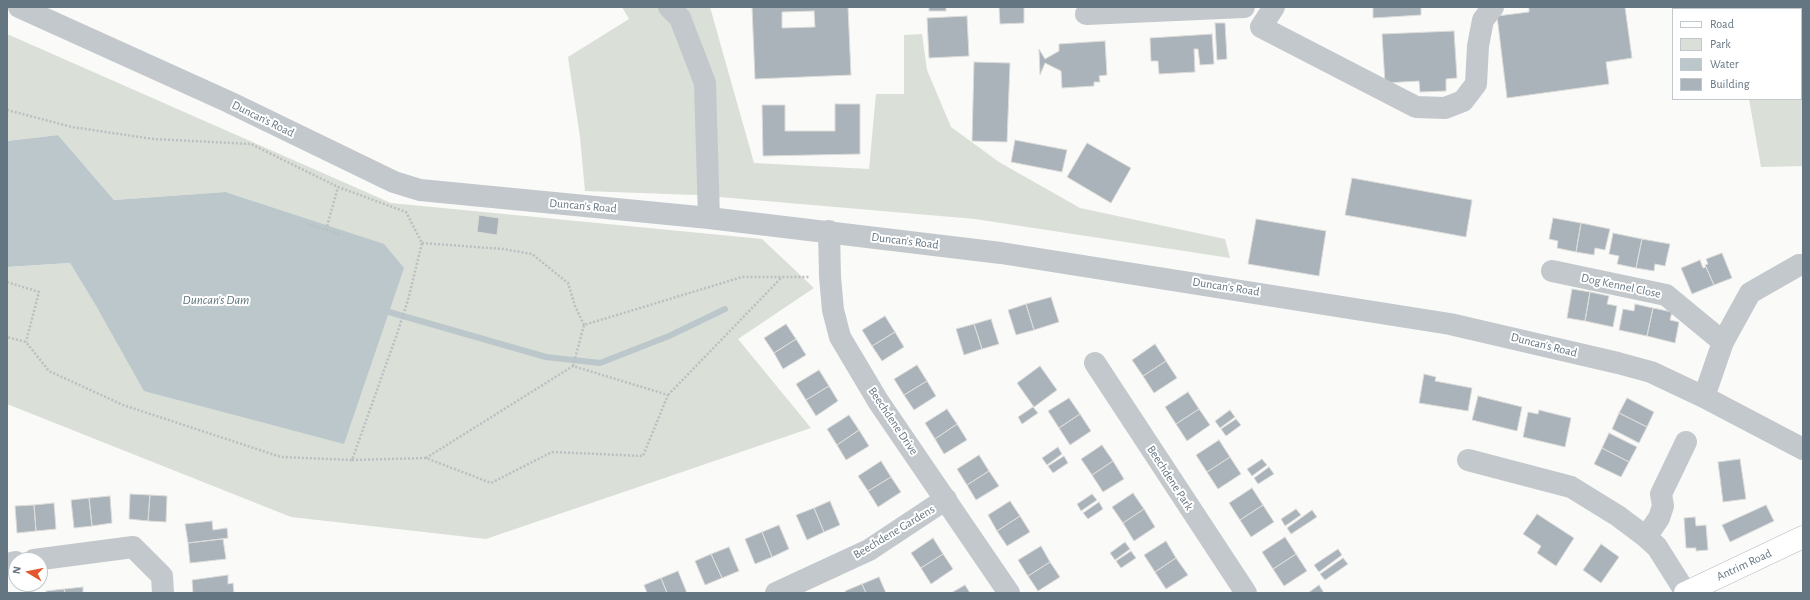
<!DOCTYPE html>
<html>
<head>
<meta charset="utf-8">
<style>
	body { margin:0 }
	#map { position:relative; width:1810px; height:600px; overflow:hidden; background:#fafaf8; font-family:"Alegreya Sans",sans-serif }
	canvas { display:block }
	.frame { position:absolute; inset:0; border:8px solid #657683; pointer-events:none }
	.legend { position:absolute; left:1672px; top:8px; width:130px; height:92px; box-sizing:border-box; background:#fff; border:1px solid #c1c8cd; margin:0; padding:5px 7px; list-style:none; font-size:12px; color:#657683 }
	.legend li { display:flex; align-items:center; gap:8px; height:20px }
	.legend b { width:20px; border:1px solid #c1c8cd }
	.north { position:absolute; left:8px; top:552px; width:40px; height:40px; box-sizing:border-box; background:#fff; border:1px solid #c1c8cd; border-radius:50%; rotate:280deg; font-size:11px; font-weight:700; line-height:16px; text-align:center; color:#657683 }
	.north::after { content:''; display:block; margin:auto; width:14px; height:18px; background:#e4572e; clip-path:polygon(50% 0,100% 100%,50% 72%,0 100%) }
</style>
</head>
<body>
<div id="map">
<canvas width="1810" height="600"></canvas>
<div class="frame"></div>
<ul class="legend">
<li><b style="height:5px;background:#fff"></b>Road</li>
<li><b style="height:11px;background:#dadfd7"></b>Park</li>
<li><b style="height:11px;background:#bbc7cb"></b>Water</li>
<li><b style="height:11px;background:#aab3b9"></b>Building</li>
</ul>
<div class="north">N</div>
</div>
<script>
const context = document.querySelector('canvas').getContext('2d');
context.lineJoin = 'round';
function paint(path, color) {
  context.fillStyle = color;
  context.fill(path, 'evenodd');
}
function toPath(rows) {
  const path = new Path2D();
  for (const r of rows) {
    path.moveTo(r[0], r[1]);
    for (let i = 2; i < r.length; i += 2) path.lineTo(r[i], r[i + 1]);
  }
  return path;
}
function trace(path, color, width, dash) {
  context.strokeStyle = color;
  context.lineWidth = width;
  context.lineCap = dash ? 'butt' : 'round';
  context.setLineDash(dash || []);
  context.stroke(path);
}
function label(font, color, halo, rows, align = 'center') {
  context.font = font + ' "Alegreya Sans",sans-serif';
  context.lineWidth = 4;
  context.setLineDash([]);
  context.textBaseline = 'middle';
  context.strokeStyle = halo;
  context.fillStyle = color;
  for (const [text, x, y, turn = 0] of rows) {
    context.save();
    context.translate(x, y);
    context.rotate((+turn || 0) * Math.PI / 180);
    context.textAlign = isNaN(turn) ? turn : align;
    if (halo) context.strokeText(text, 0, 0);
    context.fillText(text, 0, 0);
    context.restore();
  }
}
paint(toPath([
	[622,7,710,7,754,163,869,169,876,94,904,94,904,35,922,34,927,70,951,127,999,162,1080,208,1225,239,1230,258,975,219,696,195,585,191,580,137,568,57,629,19],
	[1733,7,1803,7,1803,166,1761,167,1749,99,1801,99,1801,9,1733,9],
	[7,34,391,203,762,239,814,288,738,339,811,428,486,539,291,517,7,404,7,267,70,263,99,311,225,192,114,200,58,135,7,141]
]), '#dadfd7');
paint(toPath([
	[58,135,114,200,225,192,384,244,404,268,344,444,144,391,99,311,70,263,7,267,7,141]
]), '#bbc7cb');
trace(toPath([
	[389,312,546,357,600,363,669,336,725,309]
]), '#bbc7cb', 6);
const building = toPath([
	[752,7,848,7,851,75,755,79,752,7],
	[814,11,815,27,782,28,782,12,814,11],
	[929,7,946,7,946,11,929,11,929,7],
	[999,7,1024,7,1024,23,1000,24,999,7],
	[1373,7,1421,7,1421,15,1373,18,1373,7],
	[1529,7,1625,7,1632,58,1606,62,1609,84,1507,98,1497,16,1529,12,1529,7],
	[967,16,969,56,929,58,927,18,967,16],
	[1215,23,1225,23,1227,59,1217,60,1215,23],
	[1454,31,1457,78,1446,79,1446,91,1420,92,1419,81,1385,83,1382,34,1454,31],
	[1212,34,1214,64,1200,65,1198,49,1194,49,1195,72,1159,74,1158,61,1151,61,1150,38,1212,34],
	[1105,41,1107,75,1099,76,1100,82,1094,82,1094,86,1062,88,1061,71,1045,63,1040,75,1039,49,1045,59,1059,51,1059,44,1105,41],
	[974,62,1010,63,1007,142,972,141,974,62],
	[835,104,860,104,860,154,763,156,762,105,785,105,785,131,835,131,835,104],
	[1015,140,1067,150,1062,172,1011,162,1015,140],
	[1087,143,1131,168,1111,203,1067,177,1087,143],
	[1352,178,1472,200,1466,237,1345,215,1352,178],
	[479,215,499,218,497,235,477,232,479,215],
	[1553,218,1581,223,1576,252,1557,248,1558,241,1549,239,1553,218],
	[1256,219,1326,231,1319,276,1248,264,1256,219],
	[1581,223,1610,229,1605,250,1595,248,1594,255,1576,252,1581,223],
	[1613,233,1642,239,1636,268,1617,264,1619,256,1609,254,1613,233],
	[1642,239,1670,244,1665,266,1655,264,1654,271,1636,268,1642,239],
	[1722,253,1732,278,1714,285,1705,265,1708,264,1706,259,1722,253],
	[1700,260,1703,268,1706,267,1714,285,1692,294,1681,268,1700,260],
	[1572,289,1590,292,1585,321,1567,318,1572,289],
	[1590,292,1609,296,1607,304,1617,306,1613,327,1585,321,1590,292],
	[1051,297,1059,322,1034,330,1026,304,1051,297],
	[1026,304,1034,330,1016,335,1008,310,1026,304],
	[1635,304,1653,308,1647,336,1619,330,1623,309,1634,311,1635,304],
	[1653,308,1672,312,1670,320,1679,322,1675,343,1647,336,1653,308],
	[885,316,895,332,872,346,862,330,885,316],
	[991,319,999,344,982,349,974,324,991,319],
	[786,324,796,339,774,353,764,338,786,324],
	[974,324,982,349,964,355,956,329,974,324],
	[895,332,904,347,882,361,872,346,895,332],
	[796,339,806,355,783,369,774,353,796,339],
	[1155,344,1166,361,1143,376,1132,360,1155,344],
	[1166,361,1177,378,1154,393,1143,376,1166,361],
	[917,365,927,381,904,395,894,379,917,365],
	[1040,366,1057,390,1034,407,1017,383,1040,366],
	[819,370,829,386,806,400,796,384,819,370],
	[1424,374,1436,377,1435,381,1472,388,1468,411,1419,403,1424,374],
	[927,381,936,396,914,410,904,395,927,381],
	[829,386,838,401,816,416,806,400,829,386],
	[1188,392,1199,409,1176,424,1165,407,1188,392],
	[1478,396,1522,407,1517,431,1472,420,1478,396],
	[1069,398,1080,414,1059,428,1048,411,1069,398],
	[1627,398,1654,412,1647,427,1619,413,1627,398],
	[1033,407,1038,413,1022,424,1018,417,1033,407],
	[947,409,957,424,935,439,925,423,947,409],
	[1199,409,1210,425,1187,441,1176,424,1199,409],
	[1230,410,1235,417,1220,428,1215,421,1230,410],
	[1539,410,1571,418,1565,447,1523,437,1528,412,1538,414,1539,410],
	[1619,413,1647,427,1639,443,1612,429,1619,413],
	[1080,414,1091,431,1070,445,1059,428,1080,414],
	[849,415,859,430,837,445,827,429,849,415],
	[1236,419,1241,425,1226,436,1221,429,1236,419],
	[957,424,967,440,944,454,935,439,957,424],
	[859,430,869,446,846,460,837,445,859,430],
	[1609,433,1637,447,1629,462,1602,448,1609,433],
	[1219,440,1230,457,1207,472,1196,455,1219,440],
	[1102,445,1113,461,1092,475,1081,459,1102,445],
	[1058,447,1062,454,1047,465,1042,458,1058,447],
	[1602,448,1629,462,1621,477,1594,464,1602,448],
	[979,455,989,471,967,485,957,469,979,455],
	[1064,456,1068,463,1053,473,1048,466,1064,456],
	[1230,457,1241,474,1218,489,1207,472,1230,457],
	[1262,459,1267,465,1252,476,1247,469,1262,459],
	[1740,459,1746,499,1723,502,1718,462,1740,459],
	[881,461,891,477,868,491,858,476,881,461],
	[1113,461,1124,479,1103,492,1092,475,1113,461],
	[1269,467,1274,474,1258,484,1254,478,1269,467],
	[989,471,999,486,976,500,967,485,989,471],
	[891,477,901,492,878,507,868,491,891,477],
	[1252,488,1263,505,1240,520,1229,503,1252,488],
	[1133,493,1144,509,1123,523,1112,507,1133,493],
	[130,494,150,495,148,521,129,519,130,494],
	[1092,494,1097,500,1081,511,1077,504,1092,494],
	[150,495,167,496,166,522,148,521,150,495],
	[110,496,112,523,92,526,89,498,110,496],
	[89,498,92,526,74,528,71,500,89,498],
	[830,501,840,525,824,532,814,508,830,501],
	[1010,501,1020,516,997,531,988,515,1010,501],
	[1099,502,1103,509,1088,519,1083,513,1099,502],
	[54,503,56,529,36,531,34,505,54,503],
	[34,505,36,531,17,533,15,506,34,505],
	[1263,505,1274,522,1251,537,1240,520,1263,505],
	[1766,505,1774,521,1730,542,1722,525,1766,505],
	[814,508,824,532,807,540,796,515,814,508],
	[1144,509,1155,527,1134,541,1123,523,1144,509],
	[1296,509,1301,515,1285,526,1281,519,1296,509],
	[1312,510,1317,517,1291,534,1287,528,1312,510],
	[1537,514,1574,538,1556,566,1537,553,1541,546,1523,534,1537,514],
	[1020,516,1030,532,1007,546,997,531,1020,516],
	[1695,517,1696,526,1706,525,1708,550,1696,551,1696,548,1686,548,1684,518,1695,517],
	[212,521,213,530,227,528,228,538,188,543,185,524,212,521],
	[779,525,789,549,772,557,762,532,779,525],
	[762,532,772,557,755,564,745,539,762,532],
	[1285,537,1296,554,1273,569,1262,552,1285,537],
	[933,538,943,554,921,568,911,553,933,538],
	[223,539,226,559,190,563,188,543,223,539],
	[1166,541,1176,558,1155,572,1144,555,1166,541],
	[1125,542,1130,549,1115,560,1110,553,1125,542],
	[1601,544,1619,557,1601,583,1583,570,1601,544],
	[1041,546,1050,562,1028,576,1018,560,1041,546],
	[729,547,739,571,722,578,711,554,729,547],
	[1338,549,1342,555,1319,572,1314,565,1338,549],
	[1131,551,1136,558,1121,568,1116,561,1131,551],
	[711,554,722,578,705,585,695,561,711,554],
	[943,554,953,569,931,584,921,568,943,554],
	[1296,554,1307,571,1284,586,1273,569,1296,554],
	[1176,558,1188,575,1166,589,1155,572,1176,558],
	[1343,558,1348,564,1325,580,1320,574,1343,558],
	[1050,562,1060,577,1038,591,1028,576,1050,562],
	[678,571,687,593,667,593,661,578,678,571],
	[228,575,228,584,233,583,234,593,193,593,192,580,228,575],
	[879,577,886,593,866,593,862,584,879,577],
	[661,578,667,593,647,593,644,585,661,578],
	[862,584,866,593,846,593,845,591,862,584],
	[965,585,970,593,951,593,965,585],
	[1319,585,1324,593,1308,593,1319,585],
	[83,587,83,593,65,593,64,589,83,587],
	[64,589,65,593,46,593,46,591,64,589]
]);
paint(building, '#aab3b9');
trace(building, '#dcdcda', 1);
const major = toPath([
	[1685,593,1803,537]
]);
trace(major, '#b5babe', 23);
trace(toPath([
	[7,110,72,127,153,139,251,144,338,187,406,212,422,243,408,300,398,331,352,460,281,457,123,405,49,371,26,342,7,337],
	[307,224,341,235],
	[326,230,338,187],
	[422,243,503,249,532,254,568,283,575,306,584,325],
	[7,282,39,292,26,342],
	[573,366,584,325,742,277,809,277],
	[668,395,782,277],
	[352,460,426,458,491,483,552,452,643,456,668,395,573,366,426,458]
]), '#bbbfc2', 2.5, [2, 2]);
trace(toPath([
	[19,7,229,102,394,182,420,190,709,218,1001,253,1450,324,1618,363,1651,372,1704,397,1803,449],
	[669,7,680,18,705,83,709,218],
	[1274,7,1261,27,1416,107,1445,108,1463,101,1476,84,1478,46,1483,20,1493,7],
	[1086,14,1244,7],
	[829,231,830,277,833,310,840,337,878,401,1009,593],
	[1552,271,1666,295,1723,342],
	[1095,363,1246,593],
	[1704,397,1723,342,1750,293,1799,265,1803,265],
	[1468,460,1571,487,1618,516,1646,537,1657,547,1686,593],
	[1646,537,1659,518,1663,506,1661,494,1686,442],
	[34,560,133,547,162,576,163,593],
	[7,564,16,562],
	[776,593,869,550,946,499]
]), '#c3c8cc', 22);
trace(major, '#fff', 22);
label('12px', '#657683', '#fff', [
	["Duncan's Road",263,119,26],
	["Duncan's Road",583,206,5],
	["Duncan's Road",905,241,7],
	["Dog Kennel Close",1621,286,12],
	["Duncan's Road",1226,287,9],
	["Duncan's Road",1544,345,14],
	["Beechdene Drive",893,421,56],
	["Beechdene Park",1170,478,57],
	["Beechdene Gardens",894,532,-31],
	["Antrim Road",1744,565,-25]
]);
label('italic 13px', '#60757c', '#fff', [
	["Duncan's Dam",216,300]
]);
</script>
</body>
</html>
